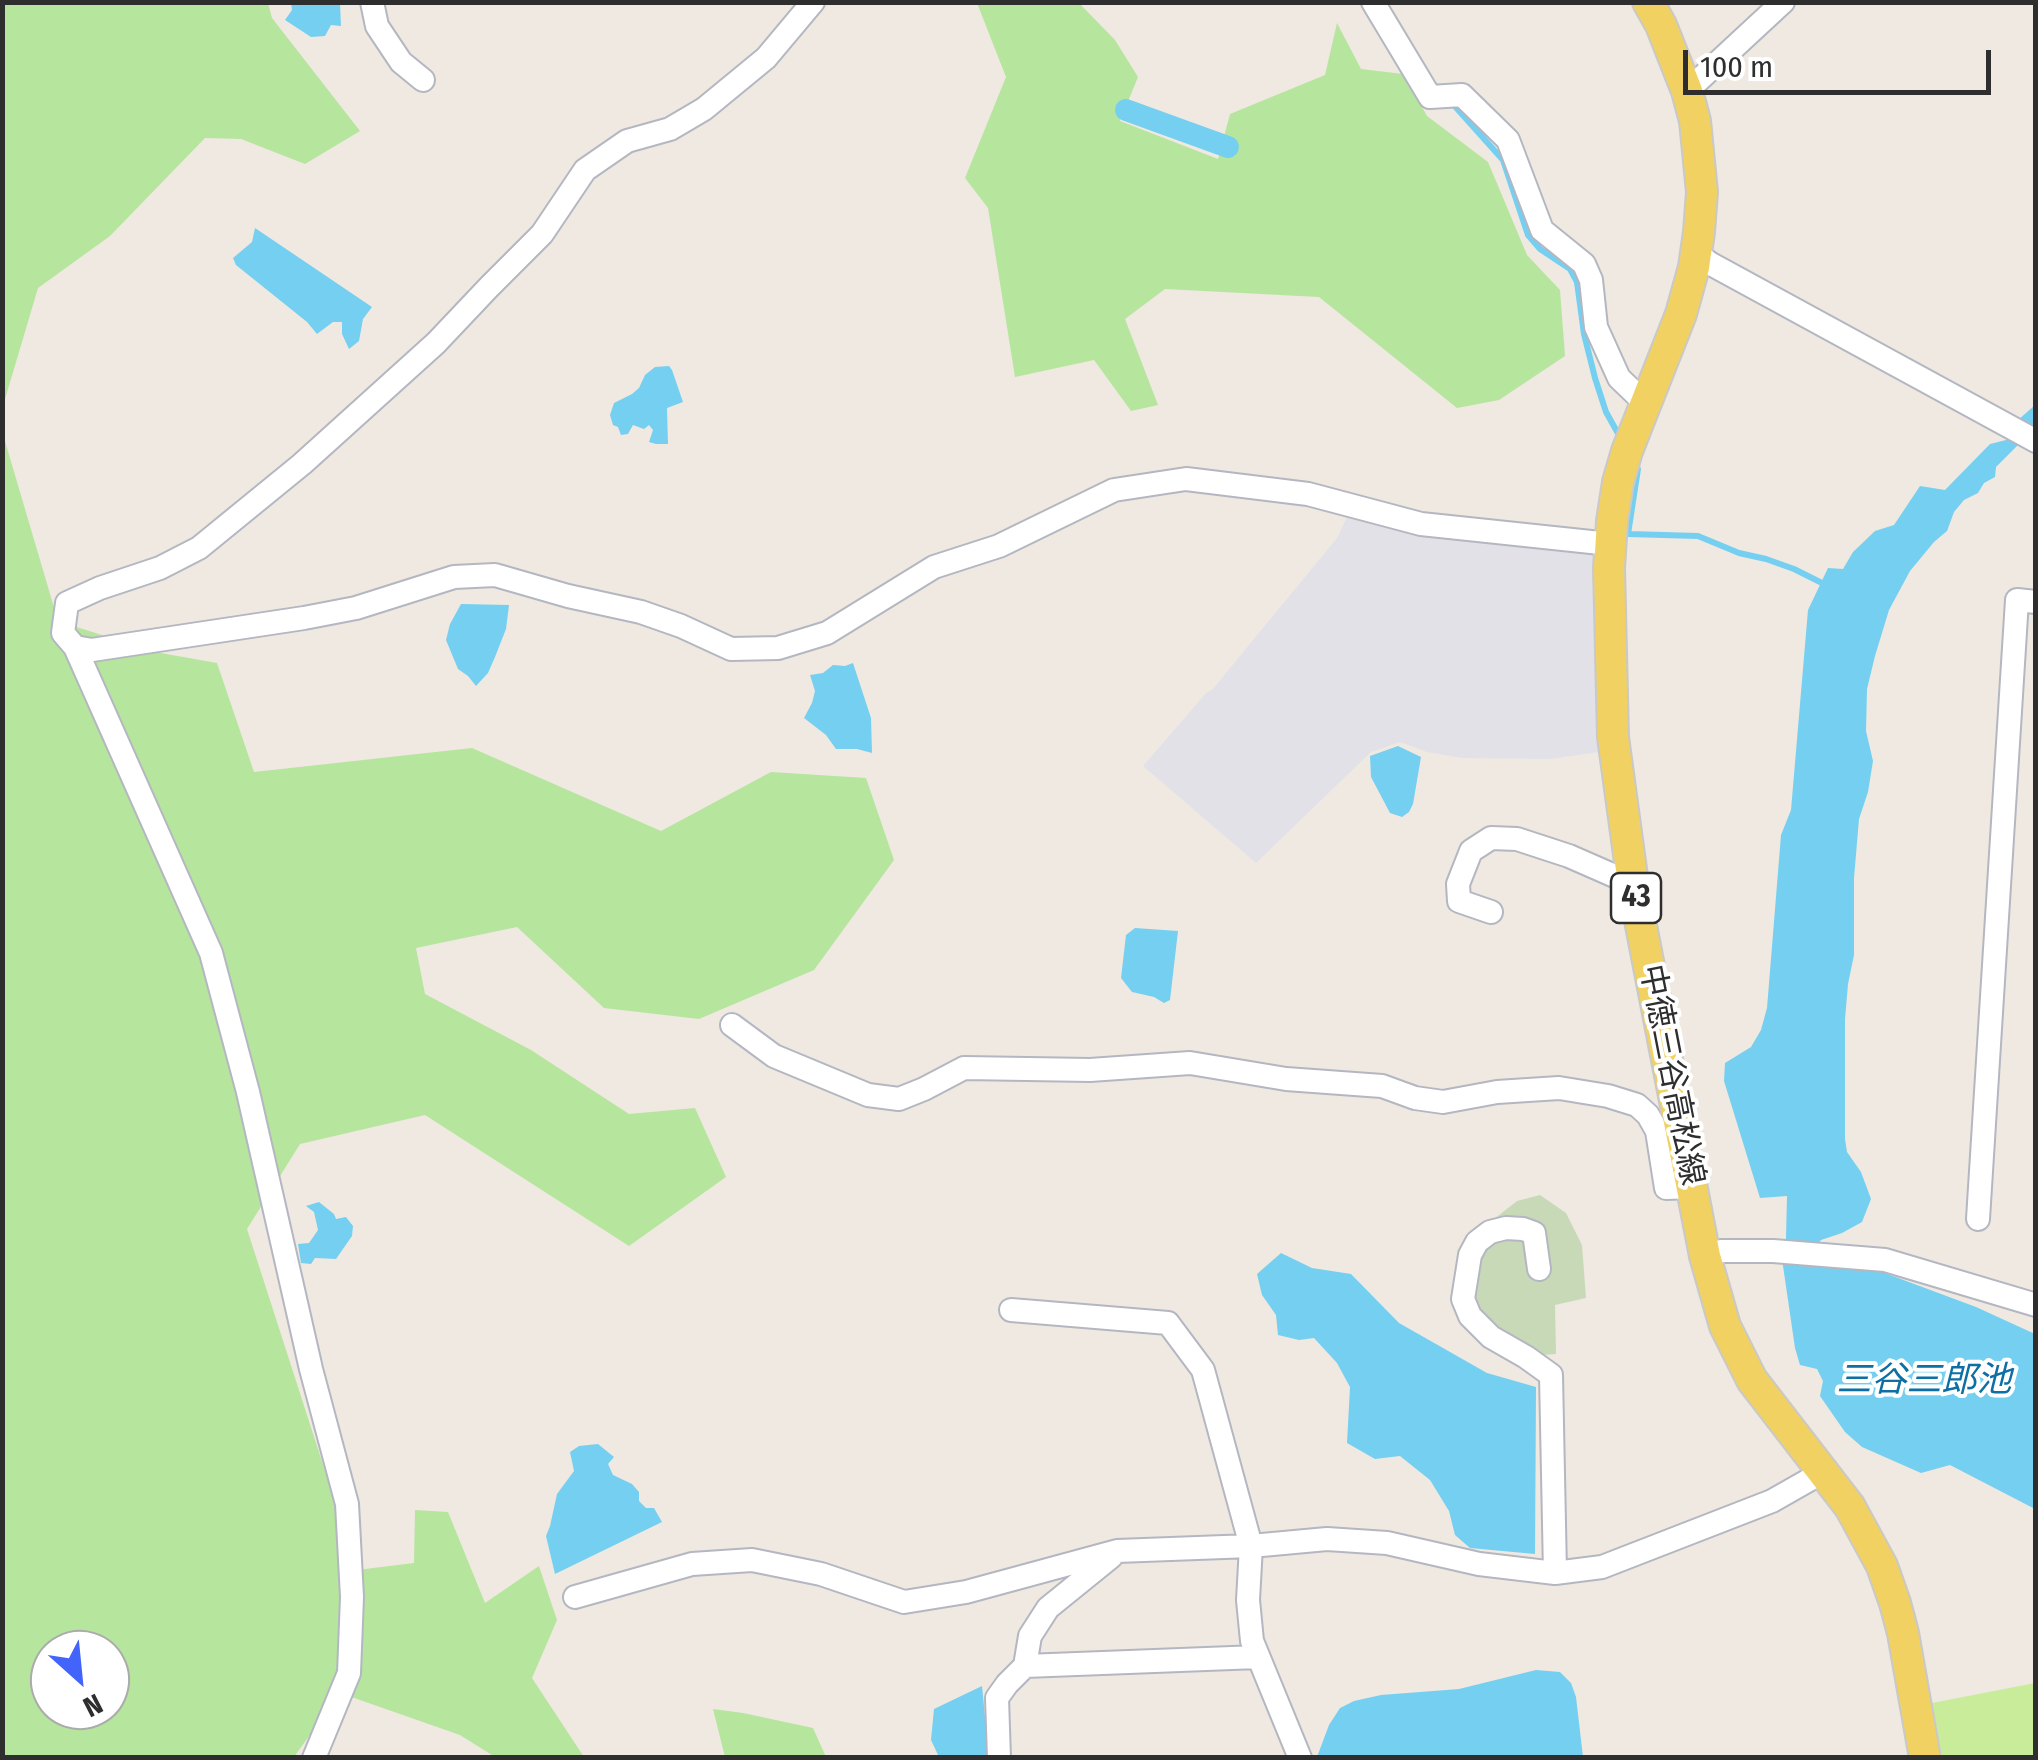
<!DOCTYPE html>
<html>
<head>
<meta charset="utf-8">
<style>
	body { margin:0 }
	#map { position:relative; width:2038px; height:1760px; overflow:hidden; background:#efe9e1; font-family:"Fira Sans Condensed",sans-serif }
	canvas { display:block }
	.frame { position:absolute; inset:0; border:5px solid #2e2e2e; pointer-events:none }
	.north { position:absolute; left:30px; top:1630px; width:100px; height:100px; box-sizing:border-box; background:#fff; border:2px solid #ababab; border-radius:50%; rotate:153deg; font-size:28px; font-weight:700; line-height:40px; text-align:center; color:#2e2e2e }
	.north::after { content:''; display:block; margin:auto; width:35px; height:45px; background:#4264fb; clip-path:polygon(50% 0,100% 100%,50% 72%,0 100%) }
	.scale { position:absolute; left:1683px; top:50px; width:308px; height:45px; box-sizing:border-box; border:5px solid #2e2e2e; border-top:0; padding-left:12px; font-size:30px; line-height:35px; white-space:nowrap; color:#2e2e2e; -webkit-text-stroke:8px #fff; paint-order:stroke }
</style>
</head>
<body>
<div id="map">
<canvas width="2038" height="1760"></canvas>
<div class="frame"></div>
<div class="north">N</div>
<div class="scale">100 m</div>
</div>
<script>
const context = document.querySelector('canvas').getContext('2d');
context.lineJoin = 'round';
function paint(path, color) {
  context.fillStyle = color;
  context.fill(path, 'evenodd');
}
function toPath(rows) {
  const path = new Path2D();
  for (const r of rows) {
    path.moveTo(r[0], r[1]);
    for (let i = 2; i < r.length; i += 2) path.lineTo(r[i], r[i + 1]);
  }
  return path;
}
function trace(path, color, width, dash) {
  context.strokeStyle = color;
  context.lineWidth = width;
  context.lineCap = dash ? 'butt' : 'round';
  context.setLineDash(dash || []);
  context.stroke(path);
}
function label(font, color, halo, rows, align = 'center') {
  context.font = font + ' "Fira Sans Condensed","Noto Sans JP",sans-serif';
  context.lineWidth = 8;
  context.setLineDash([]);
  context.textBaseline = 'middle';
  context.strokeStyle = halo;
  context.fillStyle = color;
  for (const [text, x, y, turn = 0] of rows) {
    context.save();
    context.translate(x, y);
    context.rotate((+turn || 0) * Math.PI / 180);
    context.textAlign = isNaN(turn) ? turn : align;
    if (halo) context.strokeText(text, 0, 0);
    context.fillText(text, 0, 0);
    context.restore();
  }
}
paint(toPath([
	[1347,517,1439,537,1584,547,1600,557,1600,752,1550,759,1462,758,1427,752,1400,742,1371,752,1256,863,1143,766,1207,692,1212,690,1337,538]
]), '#e3e1e8');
paint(toPath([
	[3,2,268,3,272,18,360,131,305,164,241,139,205,138,110,236,38,288,3,406],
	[977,3,1079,3,1115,40,1138,77,1120,121,1218,159,1230,114,1325,75,1337,23,1361,69,1403,74,1427,116,1488,162,1527,255,1560,290,1565,356,1499,400,1457,408,1319,297,1165,289,1125,319,1158,405,1131,411,1094,360,1015,377,988,208,965,178,1006,77],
	[2,431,58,621,155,652,217,663,254,772,472,748,661,831,771,772,866,778,894,860,814,970,699,1019,604,1008,517,927,416,948,425,994,531,1050,629,1114,695,1108,726,1177,629,1246,425,1115,300,1144,247,1229,357,1570,414,1563,415,1510,448,1512,485,1603,539,1566,557,1620,532,1678,584,1757,495,1757,460,1735,340,1693,294,1757,3,1757],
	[50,1650,110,1650,110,1710,50,1710],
	[713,1709,743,1713,813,1728,826,1757,725,1757]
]), '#b6e59e');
paint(toPath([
	[1540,1195,1566,1213,1582,1245,1586,1298,1555,1305,1556,1354,1531,1356,1469,1311,1477,1252,1494,1219,1517,1201]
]), '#c8d9b8');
paint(toPath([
	[2035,1683,2035,1757,1942,1757,1932,1703]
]), '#c9ec9a');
paint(toPath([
	[291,3,340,3,341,26,331,25,325,36,311,37,285,20,292,10],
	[255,228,372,307,363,319,359,341,349,349,342,334,342,322,333,322,317,334,307,322,236,265,233,258,252,242],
	[669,366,672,370,683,402,667,408,668,444,656,444,649,442,653,430,649,425,644,429,633,425,628,434,621,435,618,427,613,425,610,415,614,403,632,394,639,388,645,375,655,367],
	[2035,405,2035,428,1996,467,1995,477,1984,483,1978,493,1964,500,1954,512,1947,531,1934,542,1910,571,1889,610,1875,656,1867,689,1866,731,1873,761,1868,792,1859,819,1854,878,1854,955,1848,984,1845,1019,1845,1139,1847,1152,1861,1172,1871,1199,1862,1222,1842,1233,1821,1240,1815,1247,1976,1307,2035,1334,2035,1509,1950,1465,1921,1473,1862,1447,1845,1432,1820,1396,1823,1381,1817,1369,1800,1365,1795,1348,1782,1259,1786,1238,1787,1196,1760,1198,1724,1081,1725,1063,1751,1047,1761,1030,1767,1008,1781,835,1791,810,1808,610,1828,568,1843,569,1853,552,1875,531,1894,525,1920,486,1945,490,1990,444,2006,440,2017,421],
	[461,604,509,605,506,629,495,657,488,673,476,686,468,676,458,669,446,640,450,624],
	[853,663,871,718,872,753,857,749,836,749,826,735,804,718,812,703,815,691,810,675,823,673,833,665,845,666],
	[1398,746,1421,757,1413,804,1409,812,1402,817,1390,813,1371,777,1370,756],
	[1135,928,1178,931,1170,1000,1164,1003,1154,997,1132,992,1121,978,1126,935],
	[319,1202,334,1214,336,1219,346,1217,353,1226,352,1236,336,1259,315,1258,311,1264,301,1263,298,1244,309,1243,318,1230,314,1212,306,1206],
	[1281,1253,1312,1268,1351,1274,1399,1323,1487,1373,1536,1387,1535,1554,1470,1548,1455,1535,1449,1511,1430,1480,1400,1456,1375,1459,1347,1443,1350,1387,1337,1363,1314,1338,1299,1340,1278,1335,1276,1315,1262,1295,1257,1274],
	[598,1444,614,1457,608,1464,613,1475,632,1484,639,1492,639,1501,646,1508,654,1508,662,1522,555,1574,546,1536,550,1526,557,1494,574,1471,570,1452,579,1446],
	[1536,1670,1560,1672,1571,1683,1576,1697,1583,1757,1317,1757,1329,1725,1340,1708,1354,1701,1381,1695,1459,1689],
	[982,1686,989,1757,939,1757,931,1740,934,1709]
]), '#75cff0');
trace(toPath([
	[1451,102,1503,160,1528,235,1540,249,1570,269,1577,282,1584,334,1595,378,1606,412,1620,437],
	[1634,461,1638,469,1628,534,1698,536,1739,553,1766,559,1794,569,1826,585]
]), '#75cff0', 6);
trace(toPath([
	[1126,110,1228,147]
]), '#75cff0', 22);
const minor = toPath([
	[372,2,377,26,401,62,423,80],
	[813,2,766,58,704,109,670,129,627,141,585,170,542,234,489,287,436,343,302,464,199,548,160,568,100,588,67,603,63,633,75,647,92,650,304,618,356,608,454,577,495,575,568,596,641,612,681,626,731,649,778,648,827,633,934,567,999,546,1114,490,1186,479,1308,494,1421,524,1610,544],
	[1373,2,1430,97,1462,95,1508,140,1542,230,1584,264,1591,280,1596,327,1619,378,1645,403],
	[1687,91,1783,2],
	[1696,253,1711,264,2036,441],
	[75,647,211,953,248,1092,311,1369,347,1504,352,1597,349,1673,314,1758],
	[1491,912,1459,901,1458,884,1471,851,1491,838,1517,839,1569,856,1633,884],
	[732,1025,774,1056,868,1095,899,1099,924,1089,964,1068,1090,1070,1190,1063,1286,1079,1382,1086,1415,1098,1443,1102,1497,1092,1559,1088,1608,1096,1637,1105,1648,1115,1657,1131,1666,1188,1693,1187],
	[1978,1219,2017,600,2036,602],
	[1705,1256,1721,1251,1773,1251,1885,1260,2036,1305],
	[1539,1269,1534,1233,1523,1229,1506,1228,1490,1232,1477,1242,1470,1255,1463,1299,1470,1316,1491,1337,1526,1357,1551,1375,1555,1573],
	[1011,1310,1168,1323,1203,1370,1251,1546,1248,1600,1252,1641,1300,1758],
	[575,1597,692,1564,752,1560,821,1574,904,1602,966,1592,1117,1551,1251,1546,1327,1539,1387,1543,1479,1564,1555,1573,1602,1567,1772,1501,1823,1472],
	[1025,1666,1030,1636,1048,1608,1111,1557],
	[999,1758,997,1698,1007,1684,1025,1666,1258,1657]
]);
const major = toPath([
	[1648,2,1661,25,1687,91,1695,121,1702,192,1699,232,1694,267,1681,314,1627,451,1618,482,1612,521,1609,568,1613,737,1633,884,1705,1256,1725,1326,1752,1380,1850,1507,1882,1566,1895,1603,1903,1633,1925,1758]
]);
trace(minor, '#b4b7c1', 26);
trace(major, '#c9c9c9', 34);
trace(minor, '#fff', 22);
trace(major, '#f2d163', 30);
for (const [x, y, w] of [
	[1636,898,50]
]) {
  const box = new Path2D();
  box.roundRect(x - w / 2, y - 25, w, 50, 8);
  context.fillStyle = '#fff';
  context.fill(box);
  trace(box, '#2e2e2e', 2.5);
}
label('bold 30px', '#2e2e2e', null, [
	["43",1636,898]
]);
label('32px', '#2e2e2e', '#fff', [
	["中徳三谷高松線",1671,1075,79]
]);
label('italic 35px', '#0d6fa3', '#fff', [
	["三谷三郎池",1924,1381]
]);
</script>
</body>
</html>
